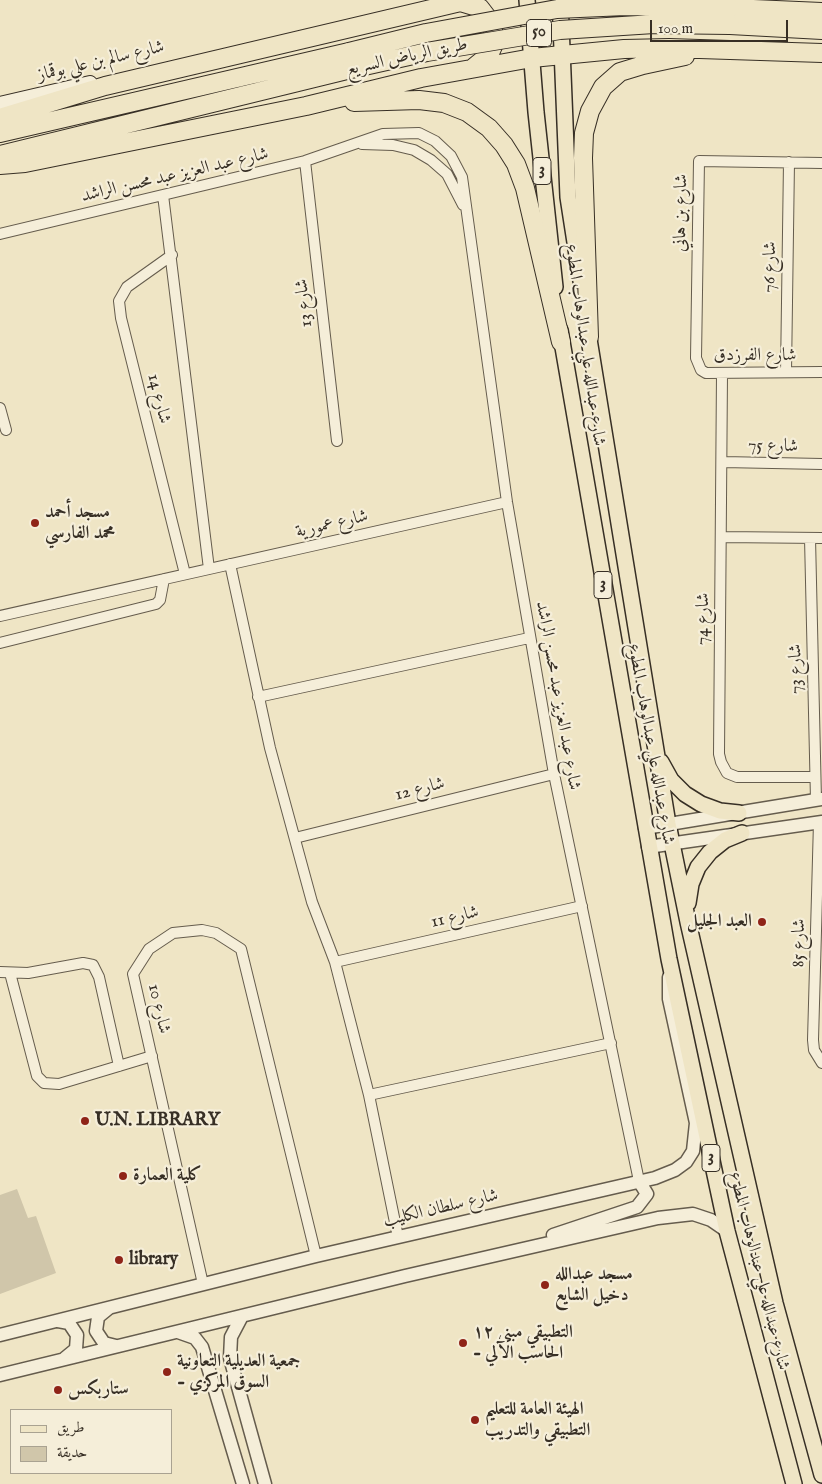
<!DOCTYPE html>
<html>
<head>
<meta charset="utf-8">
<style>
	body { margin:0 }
	#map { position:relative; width:822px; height:1484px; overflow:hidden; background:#efe5c5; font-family:"IM FELL English",Amiri,serif }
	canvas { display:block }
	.legend { position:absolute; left:10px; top:1409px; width:162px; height:65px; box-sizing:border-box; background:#f5eed9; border:1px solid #a9a291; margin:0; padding:6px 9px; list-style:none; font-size:15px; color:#372f25 }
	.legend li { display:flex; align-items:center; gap:10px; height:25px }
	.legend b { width:25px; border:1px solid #a9a291 }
	.scale { position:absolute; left:650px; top:20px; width:138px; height:22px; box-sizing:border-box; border:2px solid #372f25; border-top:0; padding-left:6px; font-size:15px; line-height:18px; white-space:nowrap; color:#372f25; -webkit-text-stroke:4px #f5eed9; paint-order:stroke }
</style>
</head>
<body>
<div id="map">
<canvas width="822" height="1484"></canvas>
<ul class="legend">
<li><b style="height:6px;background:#efe5c5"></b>طريق</li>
<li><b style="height:14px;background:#d0c6aa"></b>حديقة</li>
</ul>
<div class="scale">100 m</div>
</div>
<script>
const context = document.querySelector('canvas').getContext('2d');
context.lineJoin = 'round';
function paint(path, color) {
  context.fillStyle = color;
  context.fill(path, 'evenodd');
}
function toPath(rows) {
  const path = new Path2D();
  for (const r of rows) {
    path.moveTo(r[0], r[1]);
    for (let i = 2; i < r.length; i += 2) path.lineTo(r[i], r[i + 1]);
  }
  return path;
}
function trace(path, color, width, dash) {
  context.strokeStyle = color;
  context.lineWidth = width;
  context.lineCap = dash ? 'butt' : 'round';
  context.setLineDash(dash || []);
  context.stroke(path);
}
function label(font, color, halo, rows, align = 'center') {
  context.font = font + ' "IM FELL English",Amiri,serif';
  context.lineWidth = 4.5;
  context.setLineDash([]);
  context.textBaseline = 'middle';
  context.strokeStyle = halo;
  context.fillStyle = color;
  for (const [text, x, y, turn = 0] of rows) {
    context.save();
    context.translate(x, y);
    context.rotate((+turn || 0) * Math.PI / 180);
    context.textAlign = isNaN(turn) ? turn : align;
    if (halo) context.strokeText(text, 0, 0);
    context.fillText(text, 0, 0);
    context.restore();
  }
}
paint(toPath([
	[17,1189,28,1218,36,1216,56,1273,0,1294,0,1195]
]), '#d0c6aa');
const minor = toPath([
	[362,144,393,145,414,150,431,160,447,174,463,205],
	[305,161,337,441],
	[822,163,699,161,696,358,701,370,706,373,822,372],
	[163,195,209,569],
	[0,234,305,161,383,134,419,133,435,141,451,156,462,177,507,502,554,774,639,1181],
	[172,255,127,287,119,301,121,318,185,574],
	[786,372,789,162],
	[722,374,719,754,721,762,727,773,737,777,815,777],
	[0,408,6,430],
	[723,462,822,464],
	[721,537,822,538],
	[810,538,816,800],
	[230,564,270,748,312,902,335,962,369,1095,398,1237],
	[0,616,507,502],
	[0,643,156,604,160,600,164,579],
	[258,697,529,638],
	[819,822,813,1040,814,1050,822,1063],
	[295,838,554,774],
	[335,962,582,906],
	[0,972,28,973,83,963,93,965,99,977,119,1066],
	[10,973,37,1076,44,1083,59,1084,152,1056],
	[369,1095,611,1043],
	[203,1284,133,974,149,949,173,933,202,930,216,933,241,949,316,1256]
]);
const tertiary = toPath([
	[645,828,822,799],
	[648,847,822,822],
	[553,1235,637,1207,647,1194,639,1181],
	[109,1308,98,1317,96,1331,104,1343,116,1346],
	[241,1318,231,1337,230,1358,265,1484],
	[58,1321,69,1323,77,1335,76,1349,65,1358],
	[178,1332,195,1338,202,1347,243,1484],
	[0,1335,316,1256,655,1178,675,1170,686,1162,693,1151,696,1123,669,999,669,977],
	[0,1375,405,1276,658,1218,693,1214,711,1220,727,1231]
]);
const secondary = toPath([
	[0,104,90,83]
]);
const primary = toPath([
	[527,0,536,112,555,287],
	[560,0,568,197,581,281],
	[587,327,668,824,688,922,775,1303,822,1475],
	[560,330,669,959,727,1231,794,1484],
	[661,762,671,780,685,794,701,804,720,811,739,813],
	[688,903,691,884,698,867,710,852,725,840,742,833]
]);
const motorway = toPath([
	[460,2,480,8,493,25,493,46,489,55,473,68],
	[730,8,822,12],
	[730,25,822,30],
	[354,102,419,100,444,103,467,112,489,128,504,145,516,164,525,188,561,342],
	[0,118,105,86,469,0],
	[0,133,349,52],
	[0,155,351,69],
	[0,165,25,163,306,106,421,78,532,58,624,49,669,48,822,53],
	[589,337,583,158,584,133,590,111,603,87,620,72,643,65,685,56]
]);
trace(minor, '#655c4d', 12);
trace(tertiary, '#655c4d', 15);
trace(secondary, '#372f25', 16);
trace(primary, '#372f25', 18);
trace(motorway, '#372f25', 20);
trace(minor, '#f5eed9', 10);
trace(tertiary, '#f5eed9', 12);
trace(secondary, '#f5eed9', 14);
trace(primary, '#efe5c5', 15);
trace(motorway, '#efe5c5', 18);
const motorwayBridge = toPath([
	[349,52,426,33,557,9,625,6,730,8],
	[351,69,427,52,560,30,654,24,730,25]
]);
trace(motorwayBridge, '#372f25', 20, []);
trace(motorwayBridge, '#efe5c5', 18);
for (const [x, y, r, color] of [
	[35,523,5,"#8f2418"],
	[762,922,5,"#8f2418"],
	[85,1121,5,"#8f2418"],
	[123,1176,5,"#8f2418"],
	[119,1260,5,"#8f2418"],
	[545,1285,5,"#8f2418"],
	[463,1343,5,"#8f2418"],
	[167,1372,5,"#8f2418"],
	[58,1390,5,"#8f2418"],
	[475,1420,5,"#8f2418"]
]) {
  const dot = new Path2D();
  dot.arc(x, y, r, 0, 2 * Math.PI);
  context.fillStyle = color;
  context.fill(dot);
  trace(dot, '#f5eed9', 2);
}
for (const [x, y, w] of [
	[539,33,25],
	[542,171,18],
	[603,585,18],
	[711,1158,18]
]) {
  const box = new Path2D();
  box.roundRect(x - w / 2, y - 13.5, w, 27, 4);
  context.fillStyle = '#f5eed9';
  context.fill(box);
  trace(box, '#372f25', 1);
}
label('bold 16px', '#372f25', null, [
	["50",539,33],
	["3",542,171],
	["3",603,585],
	["3",711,1158]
]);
label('18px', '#372f25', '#f5eed9', [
	["طريق الرياض السريع",407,58,-12],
	["شارع سالم بن علي بوقماز",101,62,-13],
	["شارع عبد العزيز عبد محسن الراشد",175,176,-13],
	["شارع بن هاني",682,213,-89],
	["شارع 76",771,267,-89],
	["شارع 13",305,303,-96],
	["شارع عبدالله علي عبدالوهاب المطوع",584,345,82],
	["شارع الفرزدق",755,356],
	["شارع 14",158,399,76],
	["شارع 75",773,447,1],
	["شارع عمورية",332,525,-13],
	["شارع 74",704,619,-89],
	["شارع 73",797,669,-91],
	["شارع عبد العزيز عبد محسن الراشد",557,696,80],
	["شارع عبدالله علي عبدالوهاب المطوع",650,744,80],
	["شارع 12",420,790,-14],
	["شارع 11",455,918,-13],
	["شارع 85",800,943,-89],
	["شارع 10",158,1009,77],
	["شارع سلطان الكليب",441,1209,-13],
	["شارع عبدالله علي عبدالوهاب المطوع",758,1271,76]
]);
label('bold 18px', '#372f25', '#f5eed9', [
	["مسجد أحمد",45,513],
	["محمد الفارسي",45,534],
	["العبد الجليل",752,922,"right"],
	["U.N. LIBRARY",95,1121],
	["كلية العمارة",133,1176],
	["library",129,1260],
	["مسجد عبدالله",555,1275],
	["دخيل الشايع",555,1296],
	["التطبيقي مبنى ١٢",473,1333],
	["- الحاسب الآلي",473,1354],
	["جمعية العديلية التعاونية",177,1362],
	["- السوق المركزي",177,1383],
	["ستاربكس",68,1390],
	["الهيئة العامة للتعليم",485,1410],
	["التطبيقي والتدريب",485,1431]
], 'left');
</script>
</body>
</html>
